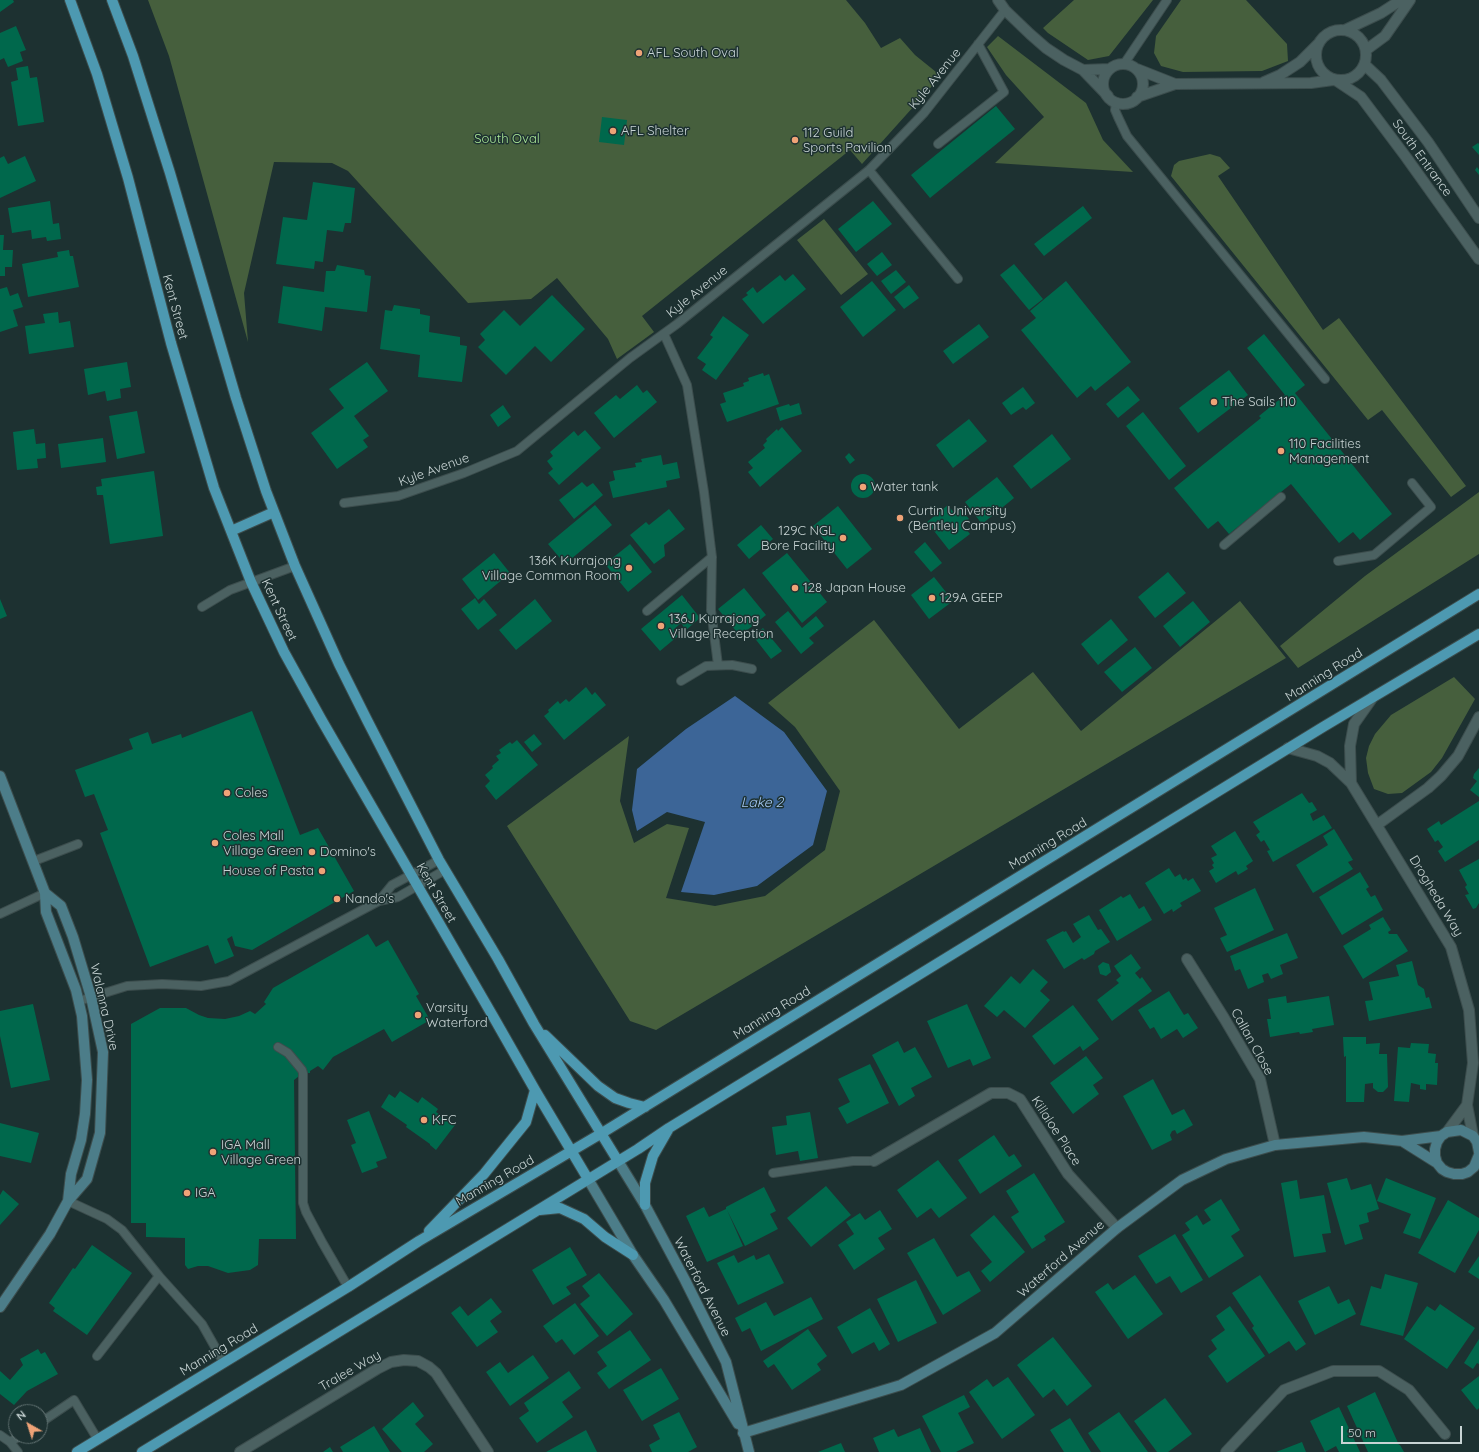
<!DOCTYPE html>
<html>
<head>
<meta charset="utf-8">
<style>
	body { margin:0 }
	#map { position:relative; width:1479px; height:1452px; overflow:hidden; background:#1d3131; font-family:Quicksand,sans-serif }
	canvas { display:block }
	.north { position:absolute; left:8px; top:1404px; width:40px; height:40px; box-sizing:border-box; background:#1d3131; border:1px solid #617272; border-radius:50%; rotate:321deg; font-size:11px; font-weight:700; line-height:16px; text-align:center; color:#c8d4d4 }
	.north::after { content:''; display:block; margin:auto; width:14px; height:18px; background:#efa377; clip-path:polygon(50% 0,100% 100%,50% 72%,0 100%) }
	.scale { position:absolute; left:1341px; top:1426px; width:121px; height:18px; box-sizing:border-box; border:2px solid #c8d4d4; border-top:0; padding-left:5px; font-size:12px; line-height:14px; white-space:nowrap; color:#c8d4d4; -webkit-text-stroke:3px #1d3131; paint-order:stroke }
</style>
</head>
<body>
<div id="map">
<canvas width="1479" height="1452"></canvas>
<div class="north">N</div>
<div class="scale">50 m</div>
</div>
<script>
const context = document.querySelector('canvas').getContext('2d');
context.lineJoin = 'round';
function paint(path, color) {
  context.fillStyle = color;
  context.fill(path, 'evenodd');
}
function toPath(rows) {
  const path = new Path2D();
  for (const r of rows) {
    if (r.length === 3) {
      path.moveTo(r[0] + r[2], r[1]);
      path.arc(r[0], r[1], r[2], 0, 2 * Math.PI);
      continue;
    }
    path.moveTo(r[0], r[1]);
    for (let i = 2; i < r.length; i += 2) path.lineTo(r[i], r[i + 1]);
  }
  return path;
}
function trace(path, color, width, dash) {
  context.strokeStyle = color;
  context.lineWidth = width;
  context.lineCap = dash ? 'butt' : 'round';
  context.setLineDash(dash || []);
  context.stroke(path);
}
function label(font, color, halo, rows, align = 'center') {
  context.font = font + ' Quicksand,sans-serif';
  context.lineWidth = 3;
  context.setLineDash([]);
  context.textBaseline = 'middle';
  context.strokeStyle = halo;
  context.fillStyle = color;
  for (const [text, x, y, turn = 0] of rows) {
    context.save();
    context.translate(x, y);
    context.rotate((+turn || 0) * Math.PI / 180);
    context.textAlign = isNaN(turn) ? turn : align;
    if (halo) context.strokeText(text, 0, 0);
    context.fillText(text, 0, 0);
    context.restore();
  }
}
paint(toPath([
	[148,0,846,0,865,23,881,48,900,38,915,55,941,76,862,164,850,150,642,316,654,332,617,359,608,339,557,278,531,299,468,303,348,171,332,163,274,162,244,293,248,342,169,56],
	[1074,0,1153,0,1109,56,1088,60,1048,33,1043,28],
	[1181,0,1246,0,1287,44,1288,61,1262,71,1183,72,1161,66,1154,53,1156,36],
	[998,36,1086,103,1103,140,1133,172,995,163,1044,117,1006,75,987,47],
	[1210,154,1220,157,1230,168,1218,176,1323,330,1339,318,1466,486,1451,497,1382,410,1368,420,1171,176,1174,165,1179,161],
	[824,219,868,274,841,295,797,240],
	[1479,492,1479,554,1298,668,1280,646,1365,576],
	[1240,601,1286,658,656,1030,630,1021,507,826,629,736,620,801,634,843,667,824,689,828,666,898,715,906,765,896,825,850,840,791,795,727,768,703,874,620,959,729,1033,672,1081,731],
	[1454,677,1475,699,1442,758,1431,772,1402,793,1388,794,1374,789,1368,773,1366,758,1369,746,1375,734,1391,715]
]), '#465f3d');
paint(toPath([
	[735,696,784,732,827,791,813,845,757,886,714,895,681,892,705,822,667,812,637,831,632,810,637,769,686,729]
]), '#3c6597');
paint(toPath([
	[0,0,13,0,14,2,0,12],
	[16,26,26,50,20,52,23,61,8,67,4,58,0,60,0,33],
	[28,66,30,78,37,77,44,122,18,126,11,82,18,80,16,68],
	[996,106,1015,129,930,198,911,175],
	[602,117,627,120,624,145,599,142],
	[1478,143,1479,144,1479,155,1472,147],
	[4,156,8,164,25,156,36,181,0,198,0,158],
	[1477,167,1479,170,1479,175,1475,170],
	[313,182,355,188,351,223,345,223,343,232,327,230,323,262,315,261,314,269,276,264,283,217,307,220],
	[50,201,53,224,59,223,61,239,47,241,46,237,32,239,31,230,12,233,8,208],
	[873,201,892,224,856,252,838,229],
	[1083,206,1092,218,1044,256,1034,244],
	[0,235,4,235,3,250,13,250,12,267,5,267,5,276,0,276],
	[69,250,70,256,73,256,79,287,28,297,22,264,58,257,57,252],
	[882,252,892,265,877,276,867,264],
	[1014,264,1043,299,1029,310,1000,275],
	[337,265,364,270,365,275,371,276,367,312,325,307,322,331,278,323,283,286,324,292,326,271,335,271],
	[896,270,906,282,891,294,881,281],
	[793,274,806,289,763,324,742,299,748,295,746,293,753,287,757,293,780,275,785,281],
	[872,281,896,310,863,337,840,307],
	[1066,281,1131,362,1095,391,1091,386,1077,398,1021,330,1036,318,1030,311],
	[909,285,919,298,904,309,894,297],
	[7,287,10,296,18,293,23,307,13,310,18,326,0,332,0,289],
	[552,295,585,329,551,362,535,346,506,375,478,347,485,340,480,334,504,310,520,326],
	[394,305,420,309,420,314,430,316,429,332,460,337,460,345,467,346,462,382,418,377,420,355,380,349,385,310,392,311],
	[58,312,59,323,70,321,74,347,29,354,25,326,45,323,43,314],
	[723,316,749,335,716,380,702,370,706,364,697,358,713,337,710,335],
	[979,324,989,337,953,364,943,351],
	[1264,334,1305,385,1295,393,1392,514,1360,540,1353,532,1339,543,1291,484,1229,534,1218,521,1208,529,1174,488,1261,418,1259,416,1285,395,1247,348],
	[127,362,131,387,120,389,121,398,107,401,105,391,88,395,84,369],
	[367,362,388,391,354,416,369,436,363,440,368,447,337,469,311,433,344,408,329,389],
	[1229,370,1248,395,1198,433,1179,408],
	[763,373,764,376,769,374,779,404,727,422,720,404,726,402,723,393,744,386,743,383,749,381,748,378],
	[637,385,643,393,647,390,657,402,614,438,594,413,616,395,620,399],
	[1128,386,1140,400,1118,418,1106,404],
	[1023,387,1035,403,1026,410,1023,407,1011,415,1002,403],
	[799,403,802,414,780,421,776,408,789,404,790,406],
	[503,405,511,417,498,427,490,415],
	[137,411,145,453,117,459,109,416],
	[1143,412,1186,466,1169,480,1126,426],
	[969,419,987,441,953,468,936,445],
	[782,427,802,451,760,487,748,472,753,468,748,462,765,448,763,445,767,441,766,439,777,429,778,431],
	[34,429,36,444,45,443,46,458,37,459,38,468,17,470,13,432],
	[585,430,601,448,559,485,548,473,553,469,547,461,553,456,550,452,574,431,578,436],
	[1052,434,1071,459,1031,489,1013,466],
	[103,438,106,462,61,468,58,444],
	[849,453,855,460,850,464,845,457],
	[661,455,663,465,677,462,680,478,666,481,667,487,613,498,609,482,615,480,613,471,636,467,635,463,642,462,641,459],
	[154,471,163,536,110,544,103,495,97,495,96,487,102,486,101,479],
	[863,486,12],
	[997,477,1014,498,982,524,965,502],
	[582,482,587,487,593,483,603,495,574,519,559,500],
	[595,505,612,525,565,564,548,544],
	[948,505,954,513,960,508,969,519,962,524,970,534,949,550,927,522],
	[838,506,872,549,847,569,813,526],
	[669,509,685,529,664,545,665,556,654,564,630,535,646,522,649,525],
	[761,525,773,539,749,559,737,545],
	[925,542,942,563,931,572,914,552],
	[630,544,652,572,628,592,605,564],
	[494,553,510,573,478,600,462,579],
	[787,553,827,602,802,623,762,573],
	[1168,572,1186,593,1155,618,1138,597],
	[934,577,953,601,929,619,911,595],
	[744,588,766,615,740,636,718,609],
	[682,595,700,618,686,630,681,623,673,630,678,636,660,651,641,629],
	[475,598,479,604,484,599,497,615,478,630,461,609],
	[0,599,7,616,0,619],
	[535,599,552,621,516,650,499,630],
	[1193,601,1210,622,1180,647,1163,626],
	[788,611,802,628,816,616,824,626,809,638,814,643,801,654,775,622],
	[1111,619,1128,640,1098,665,1081,644],
	[763,628,782,651,771,659,753,636],
	[1135,647,1152,668,1122,692,1104,672],
	[586,687,592,695,595,692,606,705,564,740,544,716,549,712,548,710,558,701,560,704,566,699,569,702],
	[252,711,300,835,318,828,354,891,252,950,235,946,232,936,227,939,234,956,215,964,208,945,150,967,100,833,108,830,94,794,85,797,75,770,133,749,129,739,148,732,152,744,181,734,182,738],
	[534,734,542,744,532,752,524,742],
	[517,740,538,765,496,800,485,786,490,781,485,775,493,768,492,766,499,760,496,756,501,753,499,750,510,742,512,744],
	[1479,768,1479,797,1470,790,1477,781,1473,778,1474,774],
	[1302,793,1309,803,1312,802,1317,810,1310,814,1313,821,1324,815,1332,828,1273,862,1267,851,1270,850,1264,840,1261,842,1256,835,1260,832,1253,822],
	[1479,801,1479,840,1445,862,1438,851,1443,847,1438,840,1435,842,1427,829,1439,821,1441,825],
	[1334,829,1353,860,1348,862,1353,869,1313,893,1296,865,1328,845,1323,836],
	[1235,831,1253,861,1246,866,1248,869,1238,875,1236,871,1216,883,1209,871,1214,868,1212,865,1214,863,1211,858,1217,855,1211,846],
	[1479,859,1479,903,1476,908,1473,909,1465,895,1469,894,1465,887,1467,885,1459,870],
	[1169,868,1175,877,1180,874,1183,880,1186,878,1188,881,1193,878,1201,891,1180,903,1182,906,1173,912,1172,909,1164,914,1145,883],
	[1360,872,1369,887,1366,889,1371,897,1375,895,1383,910,1342,935,1319,897],
	[1255,888,1274,930,1227,952,1220,938,1227,935,1214,908],
	[1130,894,1139,909,1144,906,1152,920,1117,941,1099,910,1121,896,1123,898],
	[1089,915,1098,930,1101,929,1110,942,1095,951,1094,954,1084,960,1082,958,1064,969,1046,940,1063,931,1064,932,1066,931,1073,943,1081,937,1073,924],
	[1383,917,1391,930,1388,932,1389,934,1397,934,1408,951,1363,979,1343,946,1371,929,1369,925],
	[1287,933,1298,958,1280,965,1283,974,1271,979,1268,973,1262,975,1264,982,1248,989,1240,969,1235,971,1230,956],
	[368,934,376,947,388,940,419,994,416,996,430,1020,392,1042,384,1029,333,1057,323,1070,318,1066,310,1071,310,1073,303,1073,294,1080,296,1239,259,1239,258,1265,250,1270,228,1273,208,1266,198,1266,188,1269,185,1265,185,1238,146,1237,146,1223,131,1223,131,1024,160,1008,186,1008,199,1015,208,1018,225,1019,239,1016,250,1011,255,1014,266,1004,264,1002,273,988],
	[1131,954,1141,968,1135,973,1140,979,1142,977,1152,991,1112,1021,1097,1000,1119,983,1116,980,1121,976,1114,966],
	[1412,961,1418,985,1424,989,1426,998,1429,997,1432,1008,1369,1021,1365,1001,1373,1000,1369,982,1399,976,1396,965],
	[1103,962,1109,964,1111,972,1106,976,1100,974,1098,966],
	[1033,969,1048,982,1040,991,1050,1000,1025,1028,1004,1010,997,1017,984,1006,1011,976,1020,984],
	[1169,991,1184,1015,1188,1013,1198,1028,1183,1038,1177,1029,1161,1039,1154,1027,1150,1029,1138,1010],
	[1286,996,1287,1003,1329,996,1334,1025,1312,1029,1313,1032,1300,1034,1299,1032,1270,1037,1267,1019,1271,1019,1268,999],
	[33,1004,50,1080,11,1088,0,1036,0,1011],
	[967,1004,991,1058,973,1066,970,1059,948,1068,927,1021],
	[1073,1005,1099,1039,1083,1051,1080,1046,1054,1065,1032,1036],
	[1343,1037,1366,1037,1366,1044,1380,1043,1379,1054,1387,1054,1388,1087,1383,1092,1378,1092,1373,1088,1373,1083,1365,1084,1364,1102,1346,1102,1346,1056,1344,1057],
	[898,1041,904,1053,915,1047,932,1077,911,1088,915,1096,899,1106,872,1055],
	[1411,1043,1429,1044,1428,1053,1436,1054,1435,1063,1438,1063,1437,1085,1426,1084,1426,1090,1420,1089,1420,1085,1411,1083,1409,1102,1394,1101,1398,1047,1410,1048],
	[1086,1056,1103,1078,1093,1085,1099,1094,1073,1114,1050,1083],
	[870,1064,889,1103,847,1124,838,1108,850,1102,838,1079],
	[1153,1079,1172,1115,1184,1109,1193,1125,1177,1134,1175,1130,1172,1131,1170,1135,1172,1140,1152,1150,1123,1096],
	[400,1091,418,1103,422,1097,438,1109,436,1112,455,1125,436,1150,430,1145,430,1144,406,1127,407,1125,381,1107,389,1094,395,1098],
	[369,1111,387,1158,376,1162,378,1167,362,1173,351,1145,356,1143,347,1120],
	[810,1112,818,1158,800,1161,798,1151,776,1155,772,1127,787,1125,786,1116],
	[0,1123,39,1133,31,1163,0,1156],
	[994,1135,1009,1157,1014,1154,1022,1166,980,1194,958,1160],
	[938,1160,967,1198,939,1218,931,1208,917,1218,897,1190],
	[1034,1173,1065,1222,1044,1236,1046,1240,1032,1249,1011,1217,1019,1212,1006,1191],
	[1347,1178,1351,1190,1371,1184,1379,1209,1367,1213,1369,1222,1359,1225,1363,1239,1345,1245,1327,1183],
	[1386,1178,1436,1198,1420,1239,1403,1233,1411,1214,1377,1201],
	[1297,1180,1300,1199,1324,1195,1331,1233,1322,1234,1326,1252,1294,1257,1281,1183],
	[826,1186,851,1215,811,1247,787,1218],
	[764,1187,776,1211,770,1214,778,1229,745,1246,727,1210,743,1246,707,1262,686,1216,704,1207,709,1217,726,1209,726,1207],
	[3,1190,19,1204,0,1225,0,1195],
	[1221,1199,1240,1230,1231,1236,1244,1256,1209,1278,1182,1235,1190,1230,1185,1223,1197,1215,1203,1225,1211,1220,1204,1210],
	[1448,1200,1479,1218,1479,1230,1455,1273,1418,1253],
	[880,1210,892,1229,878,1238,885,1249,854,1270,838,1245,854,1234,846,1222,860,1213,865,1220],
	[994,1215,1025,1252,990,1282,981,1271,992,1262,970,1235],
	[1175,1234,1203,1280,1181,1293,1170,1276,1156,1284,1138,1256],
	[934,1238,957,1277,969,1271,981,1291,943,1315,907,1253],
	[92,1245,132,1273,87,1335,53,1311,55,1308,49,1303,73,1268,75,1269],
	[570,1247,587,1275,566,1287,571,1294,553,1305,532,1270],
	[769,1254,784,1283,738,1305,717,1263,734,1255,738,1263,754,1255,756,1260],
	[1479,1256,1479,1279,1468,1272],
	[599,1273,633,1314,607,1336,580,1304,590,1296,582,1286],
	[1385,1274,1418,1283,1403,1336,1360,1325,1371,1286,1381,1289],
	[1135,1275,1163,1314,1128,1339,1095,1292,1108,1283,1113,1290],
	[1260,1275,1306,1344,1296,1351,1289,1341,1269,1354,1252,1328,1254,1326,1232,1293],
	[916,1280,937,1323,898,1342,877,1299],
	[1329,1286,1338,1304,1349,1299,1356,1314,1315,1335,1298,1301],
	[811,1297,823,1319,761,1351,750,1328,742,1332,735,1318,766,1302,774,1316],
	[491,1298,502,1312,490,1321,498,1332,477,1347,451,1313,460,1306,468,1316],
	[575,1303,599,1336,574,1355,562,1339,556,1343,543,1326],
	[1440,1304,1475,1328,1447,1369,1404,1339,1427,1306,1435,1311],
	[1230,1306,1265,1356,1227,1383,1208,1356,1217,1349,1211,1340,1225,1330,1216,1316],
	[870,1308,890,1344,879,1351,874,1342,852,1354,837,1327],
	[808,1329,827,1356,817,1364,821,1370,792,1390,774,1364,768,1368,763,1361],
	[630,1330,651,1360,609,1389,597,1373,607,1366,597,1352],
	[1053,1337,1092,1386,1067,1406,1054,1389,1043,1398,1017,1365],
	[1479,1339,1479,1364,1477,1363,1473,1369,1464,1363],
	[38,1349,41,1354,45,1352,58,1374,27,1391,14,1405,0,1394,0,1371,10,1380,23,1365,20,1359],
	[533,1355,549,1378,510,1406,486,1372,500,1362,508,1373],
	[661,1368,679,1399,642,1421,623,1390],
	[569,1371,581,1388,562,1402,573,1417,537,1443,519,1418,529,1411,524,1403],
	[1479,1376,1479,1408,1477,1410,1461,1390],
	[1008,1377,1035,1415,1002,1439,969,1392,987,1379,993,1387],
	[1375,1392,1399,1445,1400,1445,1404,1452,1368,1452,1347,1406],
	[964,1395,970,1407,958,1413,974,1443,956,1452,941,1452,922,1416],
	[1165,1398,1192,1434,1168,1452,1157,1452,1134,1421],
	[413,1402,424,1416,415,1424,433,1444,424,1452,402,1452,382,1429],
	[1339,1407,1360,1452,1339,1452,1336,1446,1325,1452,1310,1421],
	[679,1412,697,1447,688,1452,652,1452,649,1445,660,1439,653,1425],
	[1119,1412,1148,1452,1101,1452,1088,1433],
	[1070,1418,1091,1452,1064,1452,1050,1430],
	[374,1426,390,1452,343,1452,340,1447],
	[920,1428,931,1452,879,1452,873,1438,894,1429,898,1437],
	[586,1430,597,1452,546,1452],
	[1302,1442,1306,1452,1276,1452],
	[841,1443,845,1452,818,1452],
	[330,1447,333,1452,323,1452]
]), '#00684c');
const lane = toPath([
	[1124,64,1167,0],
	[1116,102,1115,110,1118,117,1127,136,1325,379],
	[938,144,1004,92,978,44],
	[869,170,958,279],
	[664,334,687,385,704,492,712,557,711,610,718,665],
	[344,503,398,496,464,473,517,451,630,358,677,324,869,170,924,113,1005,10],
	[1224,545,1281,497],
	[1338,561,1374,555,1431,507,1412,483],
	[202,607,230,590,295,566],
	[647,611,712,557],
	[681,681,706,666,732,665,752,669],
	[34,861,78,844],
	[379,901,392,885,439,860],
	[0,914,45,893],
	[79,1001,127,986,162,984,201,986,229,981,379,901,398,897,445,870],
	[278,1047,288,1053,302,1070,303,1073,303,1203,306,1212,322,1242,348,1287],
	[773,1173,853,1161,874,1161],
	[68,1201,107,1219,122,1230,159,1276,202,1324,224,1363],
	[97,1356,159,1276],
	[40,1423,74,1400,98,1440],
	[0,1435,10,1442],
	[18,1452,10,1442,20,1436]
]);
const street = toPath([
	[998,0,1005,10,1030,34,1046,48,1064,60,1083,70,1108,96],
	[1341,55,25],
	[1345,30,1381,13,1401,0],
	[1366,50,1385,36,1410,0],
	[1123,84,20],
	[1365,65,1381,80,1428,142,1479,218],
	[1137,69,1175,84],
	[1083,70,1109,69],
	[1337,81,1361,97,1406,157,1479,259],
	[1264,82,1280,75,1300,62,1318,44],
	[1137,97,1175,84,1311,83,1333,80],
	[1288,748,1317,756,1330,763,1351,783,1451,947,1469,1010,1473,1063,1467,1105,1473,1136],
	[1351,783,1350,746,1354,724,1373,697],
	[1377,825,1428,788,1441,776,1458,756,1479,717],
	[1187,959,1224,1018,1260,1079,1275,1145],
	[1447,1132,1467,1105],
	[874,1161,991,1093,1008,1093,1020,1099,1068,1174,1117,1228],
	[240,1452,377,1369,391,1362,404,1360,418,1361,429,1367,436,1373,488,1452],
	[1226,1452,1284,1390,1333,1371,1379,1371,1409,1390,1445,1434]
]);
const secondary = toPath([
	[0,776,45,893,46,912,76,990,82,1016,87,1080,85,1114,81,1140,71,1174,68,1201],
	[1402,1141,1437,1163],
	[1479,1152,1477,1142,1473,1136,1461,1130,1447,1132,1441,1136,1437,1142,1435,1149,1435,1156,1437,1163,1442,1169,1447,1172,1454,1174,1462,1174,1468,1172,1474,1167,1479,1155],
	[618,1161,645,1205,685,1280,726,1362,749,1452],
	[588,1179,633,1255,664,1300,738,1424],
	[0,1307,50,1234,68,1201,87,1179,100,1133,103,1052,91,997,73,937,61,906,45,893],
	[743,1433,901,1385,995,1333,1117,1228,1182,1180,1226,1159,1275,1145,1364,1137,1402,1141,1441,1136]
]);
const primary = toPath([
	[70,0,97,74,128,178,171,343,214,488,251,582,284,652,321,719,494,1018,535,1090,588,1179],
	[112,0,133,56,170,173,236,398,266,491,295,566,339,664,367,720,439,860,498,959,534,1024,618,1161],
	[231,531,274,512],
	[545,1035,598,1086,615,1098,629,1103,645,1107],
	[645,1205,645,1183,653,1156,668,1130],
	[540,1210,560,1208,584,1219,605,1237,633,1255],
	[429,1231,484,1174,526,1122,535,1090],
	[77,1452,348,1287,419,1241,602,1133,1479,594],
	[142,1452,638,1149,669,1128,1323,727,1479,634]
]);
trace(lane, '#3c4d4d', 10);
trace(street, '#3c4d4d', 12);
trace(secondary, '#3c4d4d', 12);
trace(primary, '#3c4d4d', 12);
trace(lane, '#4b6161', 8);
trace(street, '#4b6161', 10);
trace(secondary, '#4c7d89', 10);
trace(primary, '#4d99b1', 10);
for (const [x, y, r, color] of [
	[639,53,4,"#efa377"],
	[613,131,4,"#efa377"],
	[795,140,4,"#efa377"],
	[1214,402,4,"#efa377"],
	[1281,451,4,"#efa377"],
	[863,487,4,"#efa377"],
	[900,518,4,"#efa377"],
	[843,538,4,"#efa377"],
	[629,568,4,"#efa377"],
	[795,588,4,"#efa377"],
	[932,598,4,"#efa377"],
	[661,626,4,"#efa377"],
	[227,793,4,"#efa377"],
	[215,843,4,"#efa377"],
	[312,852,4,"#efa377"],
	[322,871,4,"#efa377"],
	[337,899,4,"#efa377"],
	[418,1015,4,"#efa377"],
	[424,1120,4,"#efa377"],
	[213,1152,4,"#efa377"],
	[187,1193,4,"#efa377"]
]) {
  const dot = new Path2D();
  dot.arc(x, y, r, 0, 2 * Math.PI);
  context.fillStyle = color;
  context.fill(dot);
  trace(dot, '#1d3131', 1.5);
}
label('13px', '#c8d4d4', '#1d3131', [
	["AFL South Oval",647,53],
	["AFL Shelter",621,131],
	["112 Guild",803,133],
	["Sports Pavilion",803,148],
	["The Sails 110",1222,402],
	["110 Facilities",1289,444],
	["Management",1289,459],
	["Water tank",871,487],
	["Curtin University",908,511],
	["(Bentley Campus)",908,526],
	["129C NGL",835,531,"right"],
	["Bore Facility",835,546,"right"],
	["136K Kurrajong",621,561,"right"],
	["Village Common Room",621,576,"right"],
	["128 Japan House",803,588],
	["129A GEEP",940,598],
	["136J Kurrajong",669,619],
	["Village Reception",669,634],
	["Coles",235,793],
	["Coles Mall",223,836],
	["Village Green",223,851],
	["Domino's",320,852],
	["House of Pasta",314,871,"right"],
	["Nando's",345,899],
	["Varsity",426,1008],
	["Waterford",426,1023],
	["KFC",432,1120],
	["IGA Mall",221,1145],
	["Village Green",221,1160],
	["IGA",195,1193]
], 'left');
label('13px', '#c8d4d4', '#1d3131', [
	["Kyle Avenue",935,79,-51],
	["South Entrance",1422,158,54],
	["Kyle Avenue",697,292,-39],
	["Kent Street",175,307,75],
	["Kyle Avenue",434,470,-20],
	["Kent Street",279,610,65],
	["Manning Road",1324,675,-32],
	["Manning Road",1048,844,-31],
	["Kent Street",436,893,60],
	["Drogheda Way",1436,896,59],
	["Walanna Drive",104,1007,77],
	["Manning Road",772,1013,-32],
	["Callan Close",1252,1042,61],
	["Killaloe Place",1056,1131,57],
	["Manning Road",495,1181,-30],
	["Waterford Avenue",1061,1259,-41],
	["Waterford Avenue",702,1287,63],
	["Manning Road",219,1350,-31],
	["Tralee Way",350,1371,-30]
]);
label('13px', '#aae695', '#1d3131', [
	["South Oval",507,139]
]);
label('italic 14px', '#a6c9f6', '#1d3131', [
	["Lake 2",762,803]
]);
</script>
</body>
</html>
